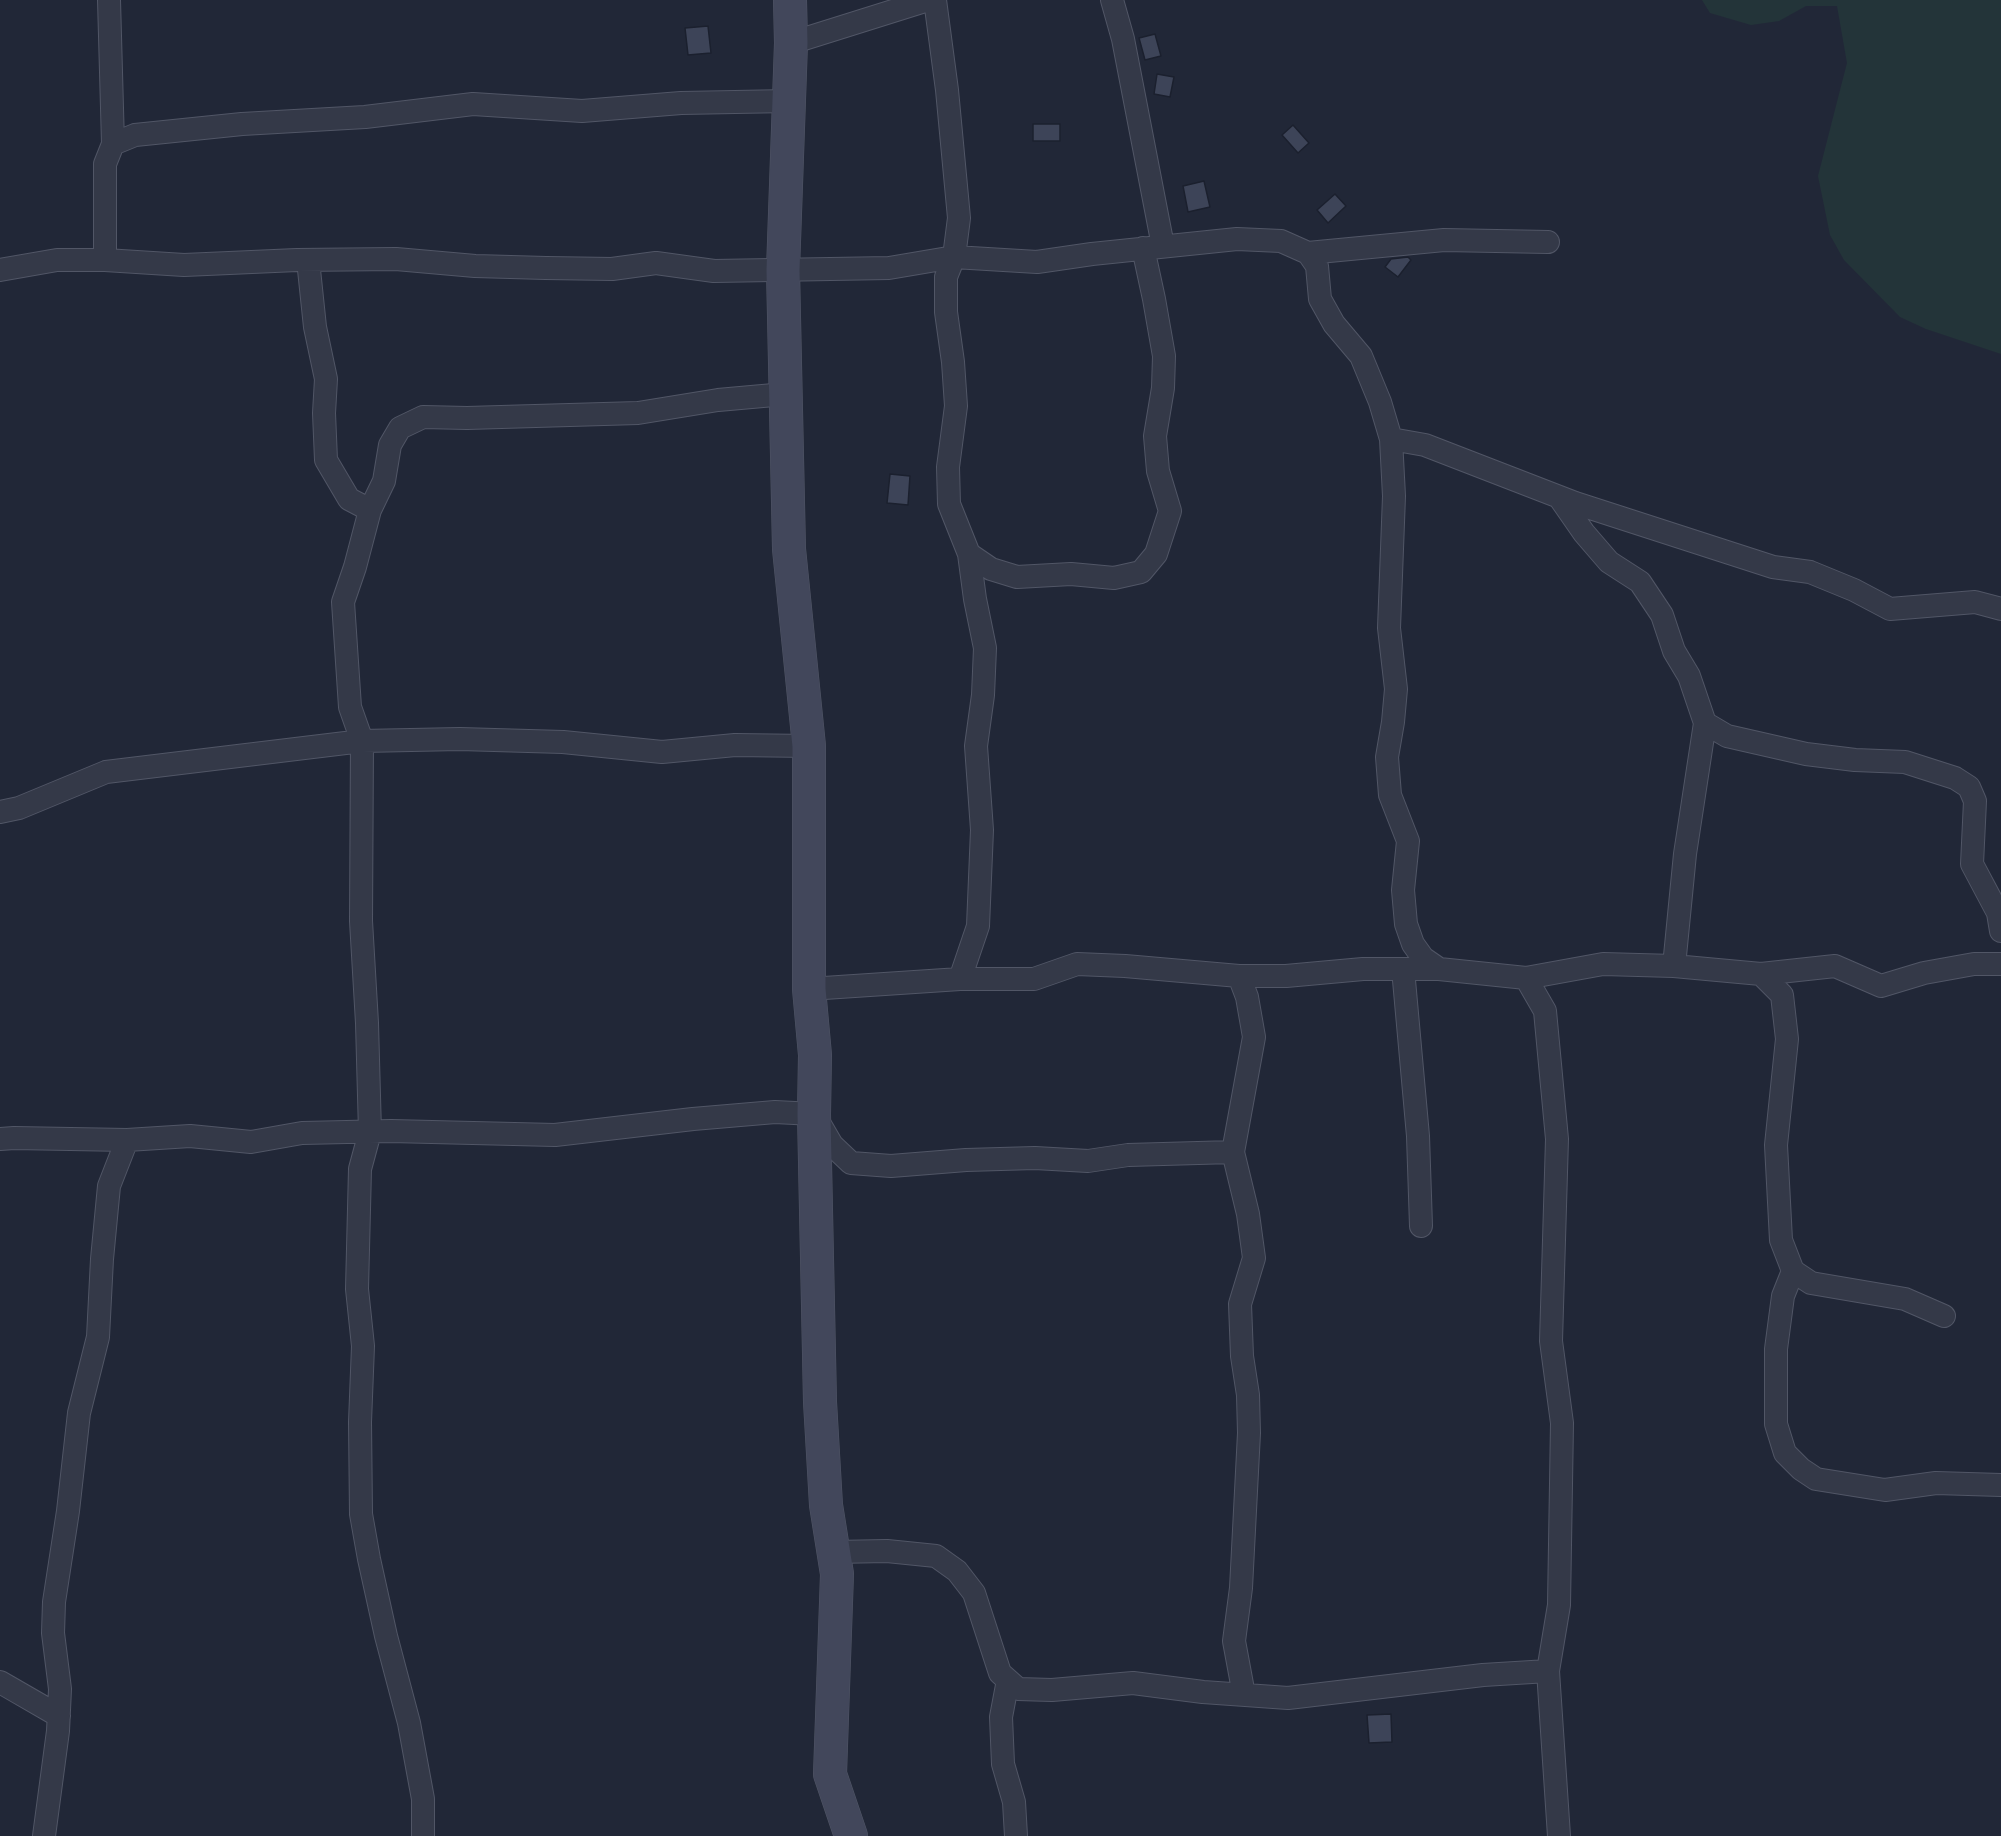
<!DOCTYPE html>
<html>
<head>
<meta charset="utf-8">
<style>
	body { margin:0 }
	canvas { display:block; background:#212737 }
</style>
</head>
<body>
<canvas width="2001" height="1836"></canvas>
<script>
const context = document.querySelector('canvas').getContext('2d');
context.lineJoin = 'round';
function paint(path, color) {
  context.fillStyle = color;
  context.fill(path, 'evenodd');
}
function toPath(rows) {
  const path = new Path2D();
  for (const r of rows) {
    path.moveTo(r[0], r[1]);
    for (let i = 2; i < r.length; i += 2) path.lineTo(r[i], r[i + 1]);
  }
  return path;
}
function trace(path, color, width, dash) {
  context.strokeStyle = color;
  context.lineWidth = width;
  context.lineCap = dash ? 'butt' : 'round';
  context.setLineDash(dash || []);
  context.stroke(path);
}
paint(toPath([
	[1702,0,2001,0,2001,354,1926,329,1900,317,1844,260,1830,235,1818,176,1847,63,1837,6,1806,6,1779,21,1751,25,1710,13]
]), '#233439');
const building = toPath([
	[708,26,711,53,688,55,685,28,708,26],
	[1155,34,1161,56,1145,60,1139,38,1155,34],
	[1157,74,1174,77,1170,97,1154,94,1157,74],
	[1033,124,1060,124,1060,141,1033,141,1033,124],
	[1293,125,1309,143,1298,153,1282,135,1293,125],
	[1204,181,1210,207,1188,212,1183,186,1204,181],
	[1335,194,1346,206,1328,223,1317,210,1335,194],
	[1408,257,1411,260,1398,277,1385,267,1391,259,1408,257],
	[890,474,910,476,908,505,887,503,890,474],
	[1391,1714,1392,1742,1369,1743,1367,1715,1391,1714]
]);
paint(building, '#3d4458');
trace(building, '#1b202e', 1.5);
const street = toPath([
	[109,0,113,144],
	[935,0,947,90,959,218,954,257,946,277,946,312,953,362,956,406,948,467,949,504,969,554,975,599,985,648,983,695,976,746,982,830,978,926,960,979],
	[1112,0,1123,39,1163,246],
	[791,43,928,0],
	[1308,253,1317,266,1320,299,1334,324,1361,356,1380,402,1391,439,1394,496,1389,628,1396,689,1393,722,1387,757,1390,795,1408,841,1403,890,1406,924,1413,944,1423,958,1439,969],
	[105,260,105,164,113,144,135,135,242,124,365,117,473,104,582,111,681,103,789,101],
	[308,260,315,327,326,379,324,413,326,460,349,499,370,510],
	[0,270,57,260,105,260,184,265,297,260,396,259,475,266,546,268,612,269,656,263,714,271,889,268,954,257,1037,262,1092,254,1237,239,1281,241,1308,253,1444,240,1548,242],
	[1391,439,1425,445,1575,503,1773,567,1810,572,1854,590,1890,609,1975,602,2001,609],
	[1559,497,1584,533,1609,562,1640,582,1662,615,1674,651,1689,676,1705,723,1727,736,1806,754,1855,760,1905,762,1955,778,1969,787,1975,801,1972,864,1998,913,2001,931],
	[969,554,991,569,1017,577,1071,574,1114,578,1141,572,1156,554,1170,511,1158,471,1155,436,1163,388,1164,356,1154,299,1143,248],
	[0,812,19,808,106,772,362,741,460,739,563,742,662,752,735,745,809,746],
	[1674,966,1685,854,1705,723],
	[1403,969,1418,1136,1421,1226],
	[1761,974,1782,995,1787,1039,1776,1145,1781,1240,1793,1271,1811,1283,1905,1299,1944,1316],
	[1239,976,1247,997,1254,1037,1233,1152,1248,1214,1254,1258,1240,1304,1242,1356,1248,1395,1249,1433,1241,1588,1234,1641,1244,1695],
	[1526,978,1545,1011,1557,1139,1551,1341,1562,1423,1559,1605,1548,1671,1559,1836],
	[809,989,960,979,1034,979,1077,964,1125,966,1239,976,1286,976,1363,969,1439,969,1526,978,1603,964,1674,966,1761,974,1835,966,1881,986,1924,973,1974,964,2001,964],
	[0,1139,14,1138,127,1140,190,1136,251,1142,302,1133,391,1131,555,1135,693,1119,775,1112,814,1114,832,1145,851,1163,891,1166,966,1160,1035,1158,1088,1161,1128,1155,1233,1152],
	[1793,1271,1783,1296,1776,1349,1776,1424,1785,1453,1801,1469,1816,1479,1885,1490,1936,1483,2001,1485],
	[834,1552,887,1551,936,1556,957,1571,974,1593,1000,1673,1018,1689,1052,1690,1133,1683,1203,1692,1288,1698,1483,1675,1548,1671],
	[1008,1680,1001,1717,1003,1764,1014,1802,1016,1836],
	[0,1682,59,1716],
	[44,1836,58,1731,60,1689,53,1633,54,1602,68,1511,79,1413,98,1337,102,1259,109,1186,127,1140],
	[423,1836,423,1799,409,1723,386,1636,369,1559,361,1514,360,1422,363,1346,357,1289,360,1169,370,1132,367,1023,361,921,362,741,350,707,343,602,355,567,370,510,384,481,390,445,400,428,423,417,467,418,638,413,718,400,785,394]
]);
const secondary = toPath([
	[790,0,791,43,783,270,789,549,809,746,809,989,815,1055,814,1114,820,1402,826,1505,837,1574,830,1774,851,1836]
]);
trace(street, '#515666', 24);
trace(secondary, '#515666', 34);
trace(street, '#343948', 22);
trace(secondary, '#42475b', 33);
</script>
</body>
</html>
